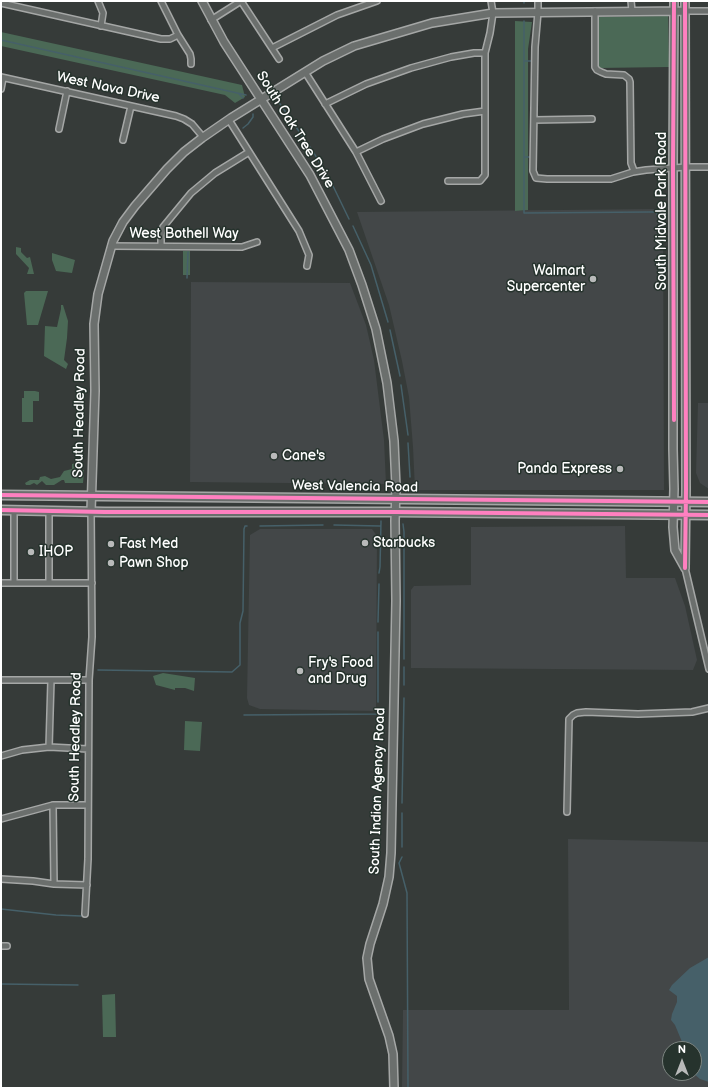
<!DOCTYPE html>
<html>
<head>
<meta charset="utf-8">
<style>
	body { margin:0 }
	#map { position:relative; width:710px; height:1089px; overflow:hidden; background:#363b39; font-family:"Balsamiq Sans",sans-serif }
	canvas { display:block }
	.frame { position:absolute; inset:0; border:2px solid #fff; pointer-events:none }
	.north { position:absolute; left:662px; top:1041px; width:40px; height:40px; box-sizing:border-box; background:#26332d; border:1px solid #7d8581; border-radius:50%; rotate:0deg; font-size:11px; font-weight:700; line-height:16px; text-align:center; color:#fff }
	.north::after { content:''; display:block; margin:auto; width:14px; height:18px; background:#b9baba; clip-path:polygon(50% 0,100% 100%,50% 72%,0 100%) }
</style>
</head>
<body>
<div id="map">
<canvas width="710" height="1089"></canvas>
<div class="frame"></div>
<div class="north">N</div>
</div>
<script>
const context = document.querySelector('canvas').getContext('2d');
context.lineJoin = 'round';
function paint(path, color) {
  context.fillStyle = color;
  context.fill(path, 'evenodd');
}
function toPath(rows) {
  const path = new Path2D();
  for (const r of rows) {
    path.moveTo(r[0], r[1]);
    for (let i = 2; i < r.length; i += 2) path.lineTo(r[i], r[i + 1]);
  }
  return path;
}
function trace(path, color, width, dash) {
  context.strokeStyle = color;
  context.lineWidth = width;
  context.lineCap = dash ? 'butt' : 'round';
  context.setLineDash(dash || []);
  context.stroke(path);
}
function label(font, color, halo, rows, align = 'center') {
  context.font = font + ' "Balsamiq Sans",sans-serif';
  context.lineWidth = 3;
  context.setLineDash([]);
  context.textBaseline = 'middle';
  context.strokeStyle = halo;
  context.fillStyle = color;
  for (const [text, x, y, turn = 0] of rows) {
    context.save();
    context.translate(x, y);
    context.rotate((+turn || 0) * Math.PI / 180);
    context.textAlign = isNaN(turn) ? turn : align;
    if (halo) context.strokeText(text, 0, 0);
    context.fillText(text, 0, 0);
    context.restore();
  }
}
paint(toPath([
	[663,209,664,490,415,490,413,447,409,397,402,361,389,305,357,212],
	[191,282,350,283,366,325,374,360,384,440,386,484,190,482],
	[698,403,709,403,709,489,700,483,696,473],
	[625,526,626,578,675,578,685,606,697,660,693,670,411,668,411,590,414,586,471,585,471,527],
	[260,529,372,529,377,536,376,711,260,709,249,705,247,698,250,535],
	[568,839,709,842,709,1088,402,1088,403,1010,569,1010],
	[670,1049,694,1049,694,1073,670,1073]
]), '#434748');
paint(toPath([
	[668,16,669,67,598,68,598,17],
	[515,21,532,22,528,49,528,210,515,211],
	[1,32,242,85,245,97,235,103,225,95,1,46],
	[16,247,21,248,21,252,27,258,30,257,34,274,27,274,29,268,16,254],
	[183,251,190,251,190,275,183,275],
	[52,253,75,260,72,273,56,271,52,260],
	[26,291,48,291,38,325,27,325,24,293],
	[61,305,63,305,68,321,67,338,64,360,68,364,66,369,44,356,45,326,57,327,61,309],
	[24,391,35,391,39,392,39,401,33,401,33,422,22,422,22,398,24,398],
	[76,463,78,467,81,470,84,470,83,483,65,483,64,480,62,480,54,485,46,485,42,481,37,485,34,483,30,485,26,485,25,483,30,480,39,480,40,477,45,476,51,479,60,477,64,471,72,469,72,464],
	[163,673,195,678,194,691,185,688,175,688,175,690,156,685,153,676],
	[185,721,202,722,200,751,184,750],
	[115,994,116,1037,103,1037,102,995]
]), '#4b6956');
paint(toPath([
	[709,957,709,1082,700,1079,693,1073,694,1049,685,1049,675,1025,671,1020,672,1014,677,1002,677,996,669,990,672,985,690,968]
]), '#466069');
trace(toPath([
	[524,1,524,3],
	[524,21,524,213,650,212,656,212,658,216],
	[1,40,246,95],
	[525,61,531,61],
	[239,94,243,98],
	[278,101,314,153,334,188,349,219],
	[243,128,248,124,253,117,253,114],
	[524,157,531,157],
	[353,226,371,265,388,322],
	[660,247,660,224],
	[187,278,188,252],
	[390,330,400,376],
	[401,385,408,435],
	[408,443,410,477],
	[403,524,404,532,404,659],
	[334,525,380,526],
	[260,526,323,525],
	[379,573,380,567,381,521],
	[378,622,379,584],
	[404,667,404,685],
	[98,670,232,672,240,665,240,623,243,611,244,529,245,526,247,526],
	[378,702,378,632],
	[244,715,377,714,378,711],
	[402,803,404,698],
	[402,847,402,813],
	[402,857,399,863,407,893,408,1088],
	[1,909,56,915,81,916],
	[1,984,78,985]
]), '#466069', 1.5);
const street = toPath([
	[98,1,103,13,101,26],
	[161,1,178,35,190,54,191,59,191,64],
	[241,1,279,59],
	[538,1,538,12,535,47,533,171,536,178,547,179,611,179,633,172,646,170,686,167,709,167],
	[631,1,632,11],
	[1,3,161,39,170,39,178,35],
	[595,11,595,67,597,70,601,72,606,74,624,75,629,79,630,82,631,163,634,171],
	[685,11,709,11],
	[211,20,241,1],
	[272,48,337,15,377,1],
	[305,72,356,152,381,201],
	[1,77,176,116,184,119,192,124,203,137],
	[1,89,3,78],
	[325,104,366,84,411,68,451,57,474,53,485,53],
	[229,120,299,231,309,255,307,266],
	[534,120,592,119],
	[59,129,67,91],
	[123,140,131,106],
	[356,152,383,139,423,124,463,114,485,111],
	[448,181,480,181,485,175,485,53,490,33,493,13,491,1],
	[111,246,242,247,257,242],
	[161,246,161,235,163,227,191,193,215,173,249,152],
	[14,510,14,583,49,583],
	[49,511,49,583,92,583],
	[685,568,709,669],
	[1,583,14,583],
	[1,680,89,680],
	[49,747,51,680],
	[1,756,22,750,49,747,88,749],
	[53,805,54,884],
	[567,812,569,719,573,715,577,713,586,712,638,714,692,712,709,708],
	[1,819,53,805,88,805],
	[1,879,33,881,54,884,87,885],
	[85,914,88,859,89,680,92,637,91,511],
	[1,946,7,946]
]);
const secondary = toPath([
	[202,1,224,42,310,175,349,250,362,285,376,329,387,383,394,441,396,487,395,521,396,601,391,853,389,877,383,904,370,944,367,958,369,979,389,1036,393,1054,394,1088],
	[674,1,673,168,673,449,674,489,673,527,675,550,685,568],
	[91,511,95,391,94,324,98,294,113,241,123,222,135,206,167,169,184,152,202,138,231,118,323,61,354,46,432,23,493,13,685,11],
	[685,568,686,489,685,1]
]);
const primary = toPath([
	[1,495,709,502],
	[1,510,105,512,395,512,709,515]
]);
trace(street, '#a5a7a6', 8);
trace(secondary, '#a5a7a6', 10);
trace(primary, '#a5a7a6', 11);
trace(street, '#6b6f6d', 5);
trace(secondary, '#6b6f6d', 7);
trace(primary, '#6b6f6d', 8);
trace(toPath([
	[674,420,673,168,674,1],
	[1,495,709,502],
	[1,510,105,512,395,512,709,515],
	[685,568,686,489,685,1]
]), '#ff80c0', 4);
for (const [x, y, r, color] of [
	[593,279,4,"#b9baba"],
	[274,456,4,"#b9baba"],
	[620,469,4,"#b9baba"],
	[365,543,4,"#b9baba"],
	[111,544,4,"#b9baba"],
	[31,552,4,"#b9baba"],
	[111,563,4,"#b9baba"],
	[300,671,4,"#b9baba"]
]) {
  const dot = new Path2D();
  dot.arc(x, y, r, 0, 2 * Math.PI);
  context.fillStyle = color;
  context.fill(dot);
  trace(dot, '#26332d', 1.5);
}
label('14px', '#fff', '#26332d', [
	["West Nava Drive",108,88,12],
	["South Oak Tree Drive",295,130,58],
	["South Midvale Park Road",662,211,-90],
	["West Bothell Way",184,234],
	["South Headley Road",80,413,-89],
	["West Valencia Road",355,487,1],
	["South Headley Road",76,737,-89],
	["South Indian Agency Road",378,791,-88]
]);
label('14px', '#fff', '#26332d', [
	["Walmart",585,271,"right"],
	["Supercenter",585,287,"right"],
	["Cane's",282,456],
	["Panda Express",612,469,"right"],
	["Starbucks",373,543],
	["Fast Med",119,544],
	["IHOP",39,552],
	["Pawn Shop",119,563],
	["Fry's Food",308,663],
	["and Drug",308,679]
], 'left');
</script>
</body>
</html>
